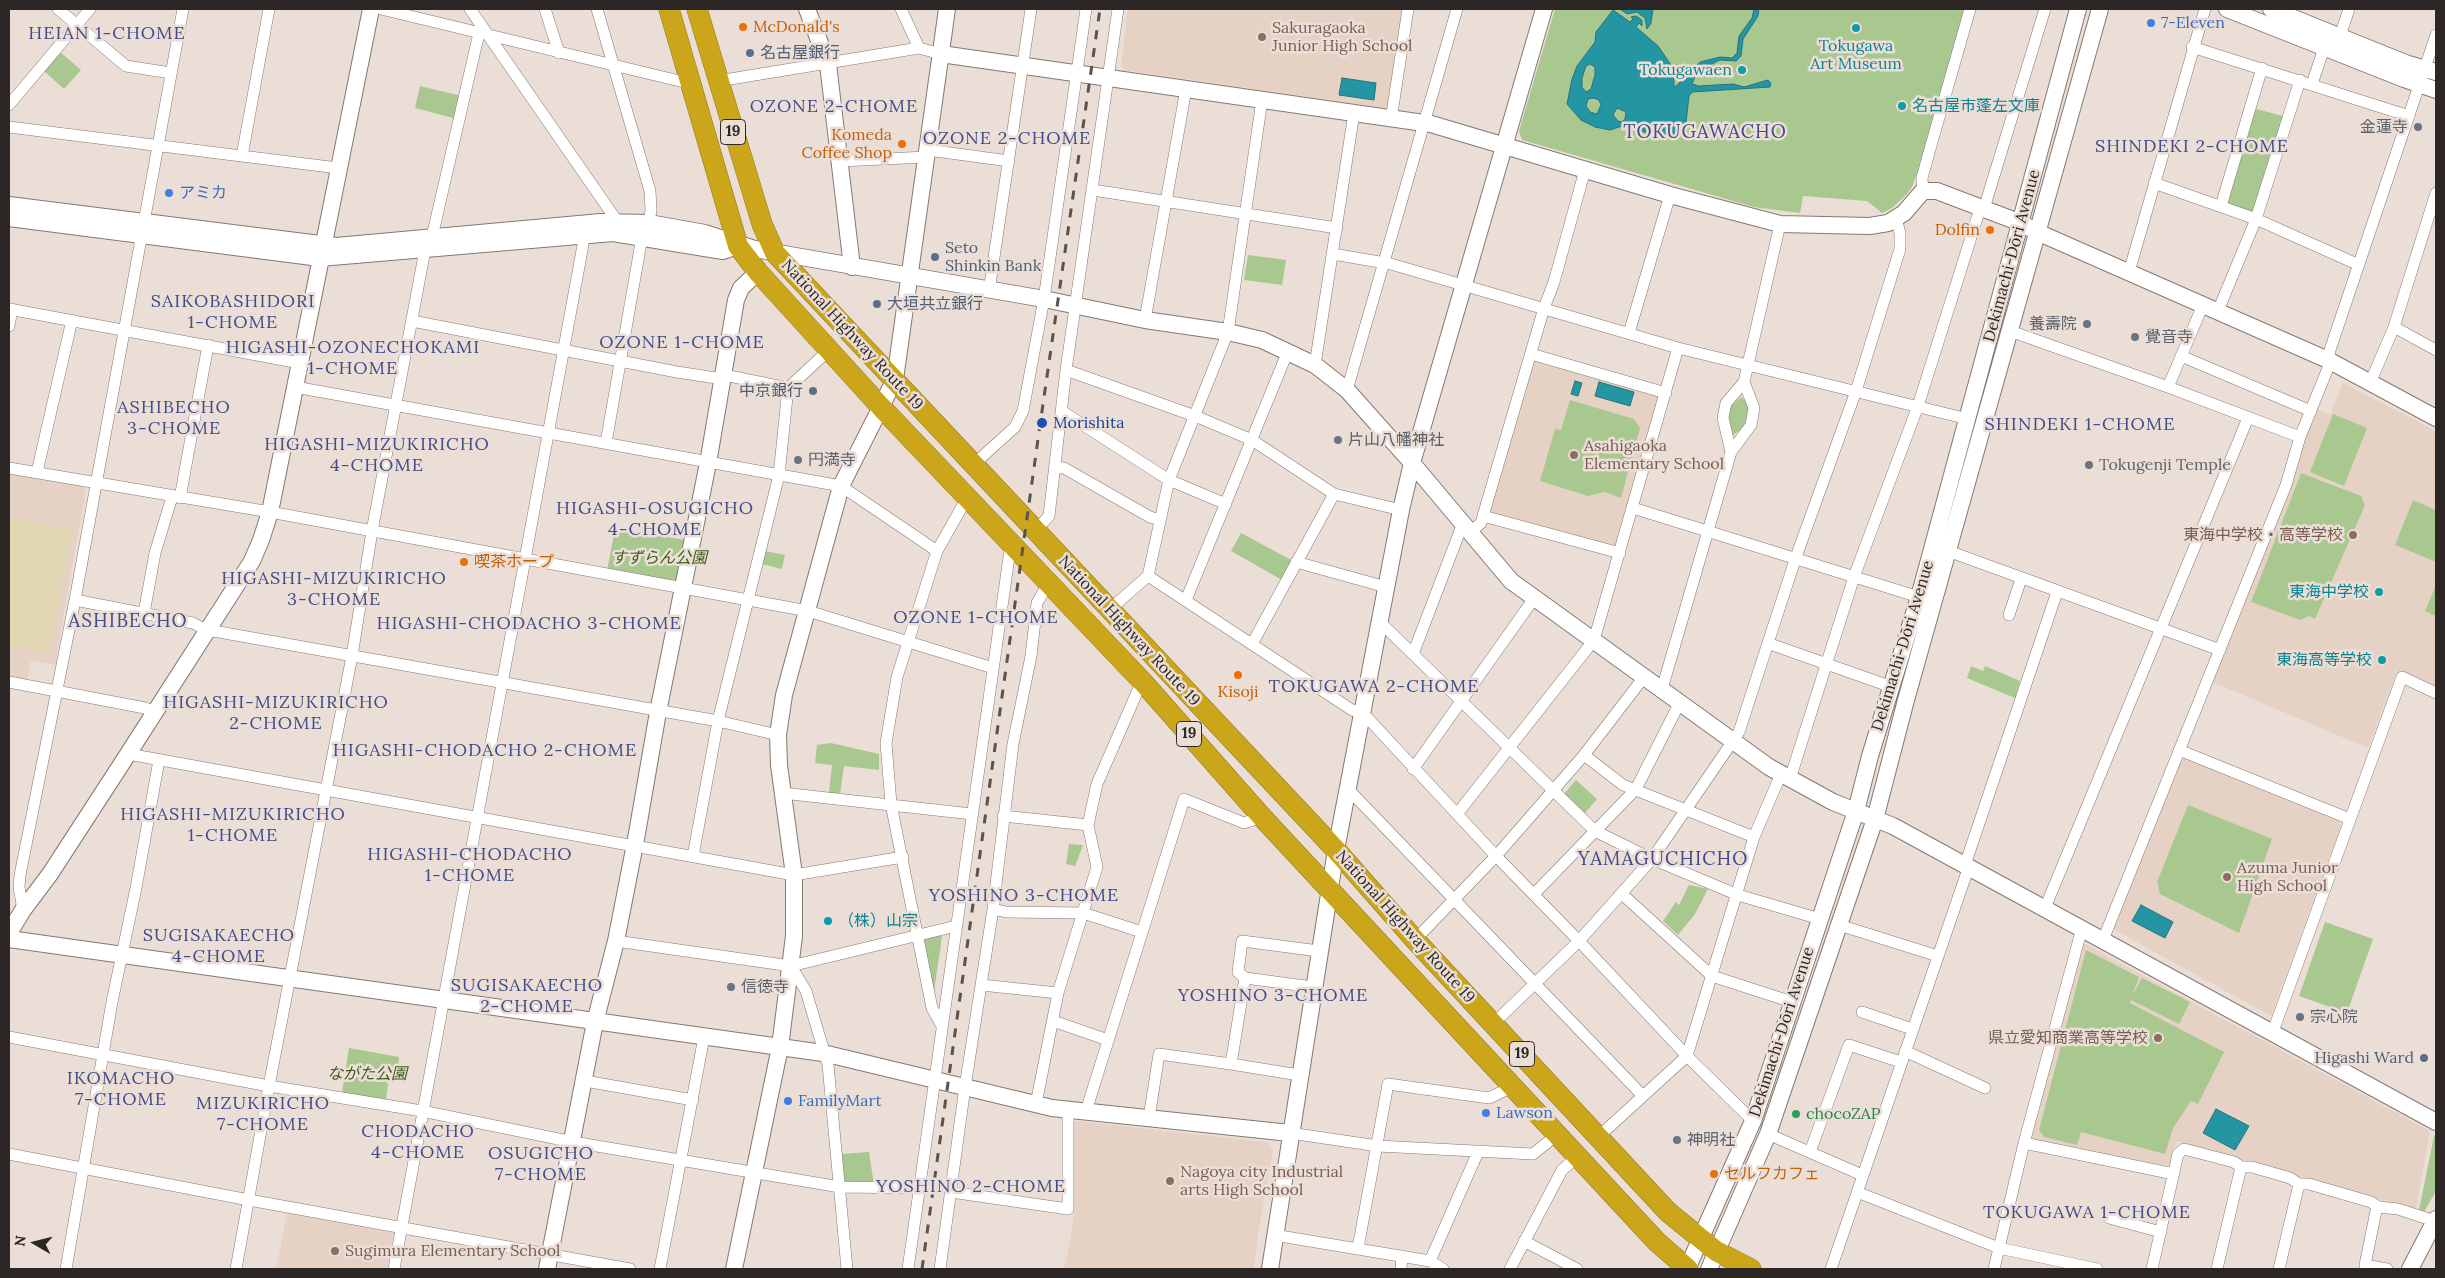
<!DOCTYPE html>
<html>
<head>
<meta charset="utf-8">
<style>
	body { margin:0 }
	#map { position:relative; width:2445px; height:1278px; overflow:hidden; background:#ebded6; font-family:Lora,serif }
	canvas { display:block }
	.frame { position:absolute; inset:0; border:10px solid #2c2724; pointer-events:none }
	.north { position:absolute; left:10px; top:1218px; width:50px; height:50px; -webkit-text-stroke:4px #ebded6; paint-order:stroke; rotate:278deg; font-size:14px; font-weight:700; line-height:20px; text-align:center; color:#2c2724 }
	.north::after { content:''; display:block; margin:auto; width:18px; height:22px; background:#2c2724; clip-path:polygon(50% 0,100% 100%,50% 72%,0 100%) }
</style>
</head>
<body>
<div id="map">
<canvas width="2445" height="1278"></canvas>
<div class="frame"></div>
<div class="north">N</div>
</div>
<script>
const context = document.querySelector('canvas').getContext('2d');
context.lineJoin = 'round';
function paint(path, color) {
  context.fillStyle = color;
  context.fill(path, 'evenodd');
}
function toPath(rows) {
  const path = new Path2D();
  for (const r of rows) {
    path.moveTo(r[0], r[1]);
    for (let i = 2; i < r.length; i += 2) path.lineTo(r[i], r[i + 1]);
  }
  return path;
}
function trace(path, color, width, dash) {
  context.strokeStyle = color;
  context.lineWidth = width;
  context.lineCap = dash ? 'butt' : 'round';
  context.setLineDash(dash || []);
  context.stroke(path);
}
function label(font, color, halo, rows, align = 'center') {
  context.font = font + ' Lora,"Noto Sans JP",serif';
  context.lineWidth = 5;
  context.setLineDash([]);
  context.textBaseline = 'middle';
  context.strokeStyle = halo;
  context.fillStyle = color;
  for (const [text, x, y, turn = 0] of rows) {
    context.save();
    context.translate(x, y);
    context.rotate((+turn || 0) * Math.PI / 180);
    context.textAlign = isNaN(turn) ? turn : align;
    if (halo) context.strokeText(text, 0, 0);
    context.fillText(text, 0, 0);
    context.restore();
  }
}
paint(toPath([
	[1128,9,1404,9,1388,106,1385,108,1124,70,1121,66],
	[1539,360,1657,394,1658,397,1615,546,1610,548,1489,512,1533,361],
	[2343,383,2436,431,2436,687,2397,671,2368,748,2210,681,2316,409,2330,415],
	[9,472,84,486,86,490,55,665,31,661,27,681,9,677],
	[2184,758,2339,821,2341,826,2271,1016,2111,928,2179,760],
	[2085,944,2430,1131,2416,1208,2414,1209,2176,1141,2170,1164,2167,1166,2033,1139,2031,1135,2082,945],
	[1076,1121,1266,1142,1273,1150,1258,1234,1254,1269,1064,1269,1070,1242,1074,1212,1073,1123],
	[287,1213,394,1233,387,1269,276,1269]
]), '#e5d2c5');
paint(toPath([
	[1555,9,1965,9,1920,165,1912,187,1907,194,1892,208,1882,213,1867,201,1803,196,1800,213,1754,207,1522,140,1519,131],
	[60,52,81,70,64,89,44,71],
	[420,86,462,96,457,119,415,108],
	[2253,108,2286,117,2256,210,2251,212,2228,204,2226,199],
	[1248,255,1286,260,1282,285,1244,280],
	[1741,397,1749,404,1745,427,1733,435,1731,434,1727,413,1730,407],
	[1570,400,1634,419,1640,428,1621,498,1605,492,1588,496,1540,481,1555,429,1561,430],
	[2333,414,2367,428,2344,486,2310,472],
	[2301,473,2361,496,2365,505,2315,619,2309,616,2300,620,2251,602],
	[2413,500,2436,510,2436,562,2395,545],
	[615,529,686,540,678,584,607,571],
	[1241,533,1293,561,1282,580,1231,551],
	[765,551,785,555,782,569,762,564],
	[2436,585,2436,616,2425,611],
	[1971,666,1983,671,1985,666,2020,681,2015,698,1967,678],
	[831,743,879,754,879,770,844,766,840,794,829,793,832,765,815,763,817,745],
	[1576,780,1597,799,1585,813,1564,794],
	[2188,805,2272,839,2239,933,2160,894,2157,882],
	[1069,844,1083,845,1075,866,1066,864],
	[1689,885,1708,889,1695,914,1678,935,1663,921,1676,902,1679,905],
	[2325,922,2373,939,2347,1013,2299,996],
	[940,934,942,937,934,991,924,941,925,936],
	[2086,950,2139,977,2132,996,2142,978,2190,1002,2179,1024,2131,1000,2130,1003,2224,1052,2198,1104,2191,1101,2173,1128,2165,1154,2081,1132,2077,1145,2044,1137,2039,1130],
	[349,1048,399,1057,398,1068,390,1067,386,1100,342,1093],
	[2436,1135,2436,1191,2424,1212,2419,1210,2434,1136],
	[869,1152,874,1185,847,1184,844,1181,841,1154]
]), '#a9c88f');
paint(toPath([
	[9,518,72,529,48,652,9,645]
]), '#e1d8b3');
const water = toPath([
	[1620,9,1653,9,1651,23,1647,29,1645,18,1637,12,1627,14,1620,9],
	[1754,9,1759,9,1758,16,1743,39,1741,56,1736,61,1720,60,1702,69,1696,74,1692,84,1699,86,1733,84,1744,87,1768,80,1771,83,1770,87,1692,92,1689,96,1686,122,1680,132,1668,137,1656,136,1630,127,1622,126,1610,130,1595,127,1581,120,1567,104,1572,79,1577,66,1595,42,1596,32,1613,10,1630,22,1633,19,1631,17,1636,16,1642,20,1642,26,1639,23,1636,27,1658,46,1671,65,1674,74,1674,88,1700,62,1720,57,1732,58,1737,53,1739,36,1752,18,1754,9],
	[1590,64,1595,67,1595,75,1591,89,1586,92,1582,87,1582,78,1586,66,1590,64],
	[1593,98,1599,100,1601,105,1597,114,1590,112,1586,106,1588,99,1593,98],
	[1617,108,1626,112,1625,119,1622,122,1618,121,1613,115,1617,108],
	[1342,78,1376,83,1374,100,1339,95,1342,78],
	[1575,381,1582,383,1578,396,1571,394,1575,381],
	[1599,382,1634,392,1630,406,1595,396,1599,382],
	[2141,905,2173,922,2165,938,2132,921,2141,905],
	[2216,1109,2249,1126,2235,1150,2203,1133,2216,1109]
]);
paint(water, '#2495a3');
trace(water, '#26747d', 1);
const street = toPath([
	[58,9,126,66,171,73],
	[381,9,692,84],
	[470,9,617,221],
	[545,9,559,53],
	[597,9,650,191,651,210,649,223],
	[901,9,919,48,941,54],
	[2340,36,2349,9],
	[2192,47,2409,116],
	[718,81,919,48],
	[2312,84,2324,48],
	[9,105,90,9],
	[1391,120,1408,9],
	[9,127,338,168],
	[928,150,1009,161],
	[242,156,269,9],
	[840,161,927,157],
	[2154,183,2256,219,2359,265],
	[1093,190,1337,228],
	[1923,191,1922,178,1930,149,1970,9],
	[2221,206,2262,68],
	[432,237,479,33],
	[1333,254,1391,264,1678,348,1968,419],
	[2129,272,2205,9],
	[989,291,1031,9],
	[9,309,300,363],
	[2218,311,2256,219,2300,80],
	[1145,320,1186,89],
	[412,321,677,372,716,378,724,375,788,388],
	[9,326,12,309],
	[2394,327,2436,350],
	[2010,331,2168,387,2300,437],
	[1629,333,1670,195],
	[1531,354,1666,393],
	[2181,356,2311,411],
	[1315,365,1354,113],
	[1066,370,1195,416,1252,440,1334,494,1401,510],
	[2370,383,2394,327,2436,193],
	[295,387,841,486,937,551],
	[2168,387,2203,305],
	[1347,390,1457,9],
	[1063,412,1169,480,1226,504],
	[606,443,642,237],
	[1731,452,1723,418,1726,403,1744,382,1780,224],
	[974,464,1015,427,1023,411,1044,299,1086,9],
	[1056,467,1064,468,1150,517,1160,520],
	[9,468,270,512,808,611,993,668],
	[37,472,72,320],
	[180,498,208,345],
	[1633,508,1919,597],
	[1483,516,1620,553],
	[1036,530,1049,516,1066,370,1118,9],
	[1470,532,1481,523,1483,516,1544,308,1554,282,1585,170],
	[1948,551,2220,650],
	[1296,562,1386,587],
	[1148,576,1352,710,1362,712,1496,856,1579,941,1687,1056,1753,1121],
	[75,600,193,623,206,630,219,632,718,721,778,735],
	[1186,600,1288,351],
	[1109,610,1148,576,1169,480,1228,332,1262,100],
	[144,613,155,553,172,497],
	[2009,615,2021,579],
	[1380,622,1595,831,1652,859,1738,895,1820,919],
	[1252,644,1334,494],
	[1770,644,1892,687],
	[1413,654,1463,523],
	[9,682,145,708,153,712],
	[1662,689,1731,452,1751,425,1754,408,1744,382],
	[2179,750,2350,819],
	[128,754,794,875,903,857],
	[1584,755,1623,785,1754,837],
	[1413,769,1535,597],
	[1790,779,1854,577,1918,406,1978,215,1986,202,2045,9],
	[1348,789,1642,1095],
	[782,793,972,814],
	[1457,814,1594,640,1678,348],
	[1003,816,1088,825],
	[693,856,718,721,779,475,788,388,829,350],
	[1965,865,2057,592],
	[1534,894,1636,789,1680,702],
	[1622,894,1712,976,1792,1002],
	[2045,908,2248,418],
	[993,909,1006,912,1083,913,1142,932],
	[23,910,19,887,20,875,75,600,183,9],
	[1839,925,1938,956],
	[1415,940,1496,856,1584,755,1644,677],
	[2103,940,2286,485,2300,437,2328,368,2330,350,2436,35],
	[616,941,791,966,956,926],
	[791,966,806,991,828,1065,847,1269],
	[1245,978,1231,1064,1299,1075],
	[981,985,1058,993],
	[1313,987,1245,978,1238,972,1242,941,1319,951],
	[1862,1012,1912,1029],
	[1053,1021,1108,1040],
	[1494,1023,1579,941,1652,859,1739,732,1796,557,1856,391,1900,249,1900,233,1896,219],
	[942,1026,932,1008,891,804,886,743,897,677,937,551,967,498],
	[2272,1034,2402,677,2436,693],
	[9,1037,269,1086,422,1111,573,1142,840,1187,919,1188],
	[1905,1051,1985,1088],
	[585,1081,693,1100],
	[1036,1104,1058,993,1097,867,1088,825,1097,784,1142,681],
	[1086,1111,1184,799,1244,823,1262,817],
	[1149,1118,1159,1054,1231,1064],
	[1290,1133,1378,1146,1533,1154,1558,1134],
	[1768,1134,1862,1175],
	[1597,1138,1687,1056,1754,837,1781,774],
	[2024,1143,2174,1174],
	[1810,1152,1849,1045,1901,1062],
	[9,1154,249,1200,630,1269],
	[951,1192,1068,1209,1068,1110],
	[1857,1192,1999,1248,2097,1269],
	[2377,1206,2365,1265,2387,1269],
	[2109,1218,2161,1232],
	[1274,1235,1430,1261,1443,1269],
	[1524,1241,1577,1269],
	[1358,1248,1388,1084,1489,1098,1514,1086],
	[1430,1261,1478,1152],
	[66,1269,112,1002,136,888,159,760],
	[236,1269,269,1086,352,656,372,531,425,250],
	[394,1269,583,245,583,235],
	[660,1269,704,1037],
	[908,1269,1011,543],
	[940,1269,965,1087,993,909,1013,744,1031,656,1037,603,1048,584],
	[1401,1269,1402,1256],
	[1510,1269,1562,1170,1578,1156],
	[1831,1269,1969,866],
	[1994,1269,2024,1143,2082,928],
	[2152,1269,2178,1154,2184,1149,2234,1162,2241,1167,2252,1167,2290,1178,2299,1184,2309,1184,2371,1202,2378,1207,2398,1209,2435,1221],
	[2217,1269,2241,1167],
	[2279,1269,2299,1184]
]);
const secondary = toPath([
	[807,9,828,64,852,267],
	[2227,9,2404,79,2436,90],
	[2271,9,2408,64,2436,72],
	[941,54,1431,124,1670,195,1780,224,1870,226,1888,223,1904,213,1923,191,1937,191,2021,223,2037,232,2328,360,2436,418],
	[9,205,336,246,601,222,649,223,705,233,755,249,1044,299,1145,320,1228,332,1262,340,1315,365,1347,390,1412,463,1511,581,1769,767,1833,802,1893,826,2436,1122],
	[9,218,320,258,613,233,723,251,738,246],
	[9,933,23,910,50,874,128,754,252,561,261,540,270,512,371,9],
	[9,939,823,1053,1052,1108,1290,1133],
	[547,1269,595,1022,616,941,636,839,658,712,708,463,736,300,741,288,758,272],
	[734,1269,780,1047,794,936,794,875,779,765,778,735,784,695,841,486,895,379,947,9],
	[1270,1269,1336,850,1401,510,1412,463,1544,9],
	[1687,1269,1753,1121,1856,811,1870,756,1919,597,2078,9],
	[1709,1269,1768,1134,1875,819,1906,700,2100,9],
	[2410,1269,2436,1219]
]);
const highway = toPath([
	[669,9,738,246,758,272,881,407,1142,681,1262,817,1657,1242,1688,1269],
	[697,9,762,224,775,253,1336,850,1415,940,1668,1212,1716,1251,1751,1269]
]);
trace(street, '#847971', 12);
trace(secondary, '#847971', 18);
trace(highway, '#937a1e', 21);
trace(street, '#fff', 11);
trace(secondary, '#fff', 16);
trace(highway, '#cba61b', 20);
trace(toPath([
	[922,1269,1040,425,1100,9]
]), '#5a534f', 3, [9, 9]);
for (const [x, y, r, color] of [
	[2151,23,5,"#3f7fe0"],
	[743,27,5,"#e8710a"],
	[1856,28,5,"#0f9aa8"],
	[1262,37,5,"#8d6e63"],
	[750,53,5,"#5c6f8a"],
	[1742,70,5,"#0f9aa8"],
	[1902,106,5,"#0f9aa8"],
	[2418,127,5,"#6b7280"],
	[902,144,5,"#e8710a"],
	[169,193,5,"#3f7fe0"],
	[1990,230,5,"#e8710a"],
	[935,257,5,"#5c6f8a"],
	[877,304,5,"#5c6f8a"],
	[2087,324,5,"#6b7280"],
	[2135,337,5,"#6b7280"],
	[813,391,5,"#5c6f8a"],
	[1042,423,6,"#1a4fb4"],
	[1338,440,5,"#6b7280"],
	[1574,455,5,"#8d6e63"],
	[798,460,5,"#6b7280"],
	[2089,465,5,"#6b7280"],
	[2353,535,5,"#8d6e63"],
	[464,562,5,"#e8710a"],
	[2379,592,5,"#0f9aa8"],
	[2382,660,5,"#0f9aa8"],
	[1238,675,5,"#e8710a"],
	[2227,877,5,"#8d6e63"],
	[828,921,5,"#0f9aa8"],
	[731,987,5,"#6b7280"],
	[2300,1017,5,"#6b7280"],
	[2158,1038,5,"#8d6e63"],
	[2424,1058,5,"#5c6f8a"],
	[788,1101,5,"#3f7fe0"],
	[1486,1113,5,"#3f7fe0"],
	[1796,1114,5,"#2e9e5b"],
	[1677,1140,5,"#6b7280"],
	[1714,1174,5,"#e8710a"],
	[1170,1181,5,"#8d6e63"],
	[335,1251,5,"#8d6e63"]
]) {
  const dot = new Path2D();
  dot.arc(x, y, r, 0, 2 * Math.PI);
  context.fillStyle = color;
  context.fill(dot);
  trace(dot, '#ebded6', 2);
}
for (const [x, y, w] of [
	[733,132,25],
	[1189,734,25],
	[1522,1054,25]
]) {
  const box = new Path2D();
  box.roundRect(x - w / 2, y - 12.5, w, 25, 4);
  context.fillStyle = '#ebded6';
  context.fill(box);
  trace(box, '#2c2724', 1);
}
label('bold 15px', '#2c2724', null, [
	["19",733,132],
	["19",1189,734],
	["19",1522,1054]
]);
label('16px', '#366cbe', '#ebded6', [
	["7-Eleven",2161,23],
	["アミカ",179,193],
	["FamilyMart",798,1101],
	["Lawson",1496,1113]
], 'left');
label('16px', '#c56008', '#ebded6', [
	["McDonald's",753,27],
	["Komeda",892,135,"right"],
	["Coffee Shop",892,153,"right"],
	["Dolfin",1980,230,"right"],
	["喫茶ホープ",474,562],
	["Kisoji",1238,692,"center"],
	["セルフカフェ",1724,1174]
], 'left');
label('16px', '#785e54', '#ebded6', [
	["Sakuragaoka",1272,28],
	["Junior High School",1272,46],
	["Asahigaoka",1584,446],
	["Elementary School",1584,464],
	["東海中学校・高等学校",2343,535,"right"],
	["Azuma Junior",2237,868],
	["High School",2237,886],
	["県立愛知商業高等学校",2148,1038,"right"],
	["Nagoya city Industrial",1180,1172],
	["arts High School",1180,1190],
	["Sugimura Elementary School",345,1251]
], 'left');
label('16px', '#0d838f', '#ebded6', [
	["Tokugawa",1856,46,"center"],
	["Art Museum",1856,64,"center"],
	["Tokugawaen",1732,70],
	["名古屋市蓬左文庫",1912,106,"left"],
	["東海中学校",2369,592],
	["東海高等学校",2372,660],
	["（株）山宗",838,921,"left"]
], 'right');
label('16px', '#4e5e75', '#ebded6', [
	["名古屋銀行",760,53],
	["Seto",945,248],
	["Shinkin Bank",945,266],
	["大垣共立銀行",887,304],
	["中京銀行",803,391,"right"],
	["Higashi Ward",2414,1058,"right"]
], 'left');
label('16px', '#5b616d', '#ebded6', [
	["金蓮寺",2408,127,"right"],
	["養壽院",2077,324,"right"],
	["覺音寺",2145,337],
	["片山八幡神社",1348,440],
	["円満寺",808,460],
	["Tokugenji Temple",2099,465],
	["信徳寺",741,987],
	["宗心院",2310,1017],
	["神明社",1687,1140]
], 'left');
label('16px', '#2c2724', '#ebded6', [
	["Dekimachi-Dōri Avenue",2012,256,-75],
	["National Highway Route 19",852,335,47],
	["National Highway Route 19",1129,631,47],
	["Dekimachi-Dōri Avenue",1903,646,-73],
	["National Highway Route 19",1405,927,48],
	["Dekimachi-Dōri Avenue",1782,1032,-72]
]);
label('16px', '#164399', '#ebded6', [
	["Morishita",1053,423]
], 'left');
label('italic 16px', '#3c5c18', '#ebded6', [
	["すずらん公園",659,558],
	["ながた公園",367,1074]
]);
label('16px', '#27864d', '#ebded6', [
	["chocoZAP",1806,1114]
], 'left');
context.letterSpacing = '1px';
label('18px', '#414c89', '#ebded6', [
	["HEIAN 1-CHOME",107,34],
	["OZONE 2-CHOME",834,107],
	["OZONE 2-CHOME",1007,139],
	["SHINDEKI 2-CHOME",2192,147],
	["SAIKOBASHIDORI",233,302],
	["1-CHOME",233,323],
	["OZONE 1-CHOME",682,343],
	["HIGASHI-OZONECHOKAMI",353,348],
	["1-CHOME",353,369],
	["ASHIBECHO",174,408],
	["3-CHOME",174,429],
	["SHINDEKI 1-CHOME",2080,425],
	["HIGASHI-MIZUKIRICHO",377,445],
	["4-CHOME",377,466],
	["HIGASHI-OSUGICHO",655,509],
	["4-CHOME",655,530],
	["HIGASHI-MIZUKIRICHO",334,579],
	["3-CHOME",334,600],
	["OZONE 1-CHOME",976,618],
	["HIGASHI-CHODACHO 3-CHOME",529,624],
	["TOKUGAWA 2-CHOME",1374,687],
	["HIGASHI-MIZUKIRICHO",276,703],
	["2-CHOME",276,724],
	["HIGASHI-CHODACHO 2-CHOME",485,751],
	["HIGASHI-MIZUKIRICHO",233,815],
	["1-CHOME",233,836],
	["HIGASHI-CHODACHO",470,855],
	["1-CHOME",470,876],
	["YOSHINO 3-CHOME",1024,896],
	["SUGISAKAECHO",219,936],
	["4-CHOME",219,957],
	["SUGISAKAECHO",527,986],
	["2-CHOME",527,1007],
	["YOSHINO 3-CHOME",1273,996],
	["IKOMACHO",121,1079],
	["7-CHOME",121,1100],
	["MIZUKIRICHO",263,1104],
	["7-CHOME",263,1125],
	["CHODACHO",418,1132],
	["4-CHOME",418,1153],
	["OSUGICHO",541,1154],
	["7-CHOME",541,1175],
	["YOSHINO 2-CHOME",971,1187],
	["TOKUGAWA 1-CHOME",2087,1213]
]);
context.letterSpacing = '0px';
context.letterSpacing = '1px';
label('19px', '#414c89', '#ebded6', [
	["TOKUGAWACHO",1705,133],
	["ASHIBECHO",128,622],
	["YAMAGUCHICHO",1663,860]
]);
context.letterSpacing = '0px';
</script>
</body>
</html>
